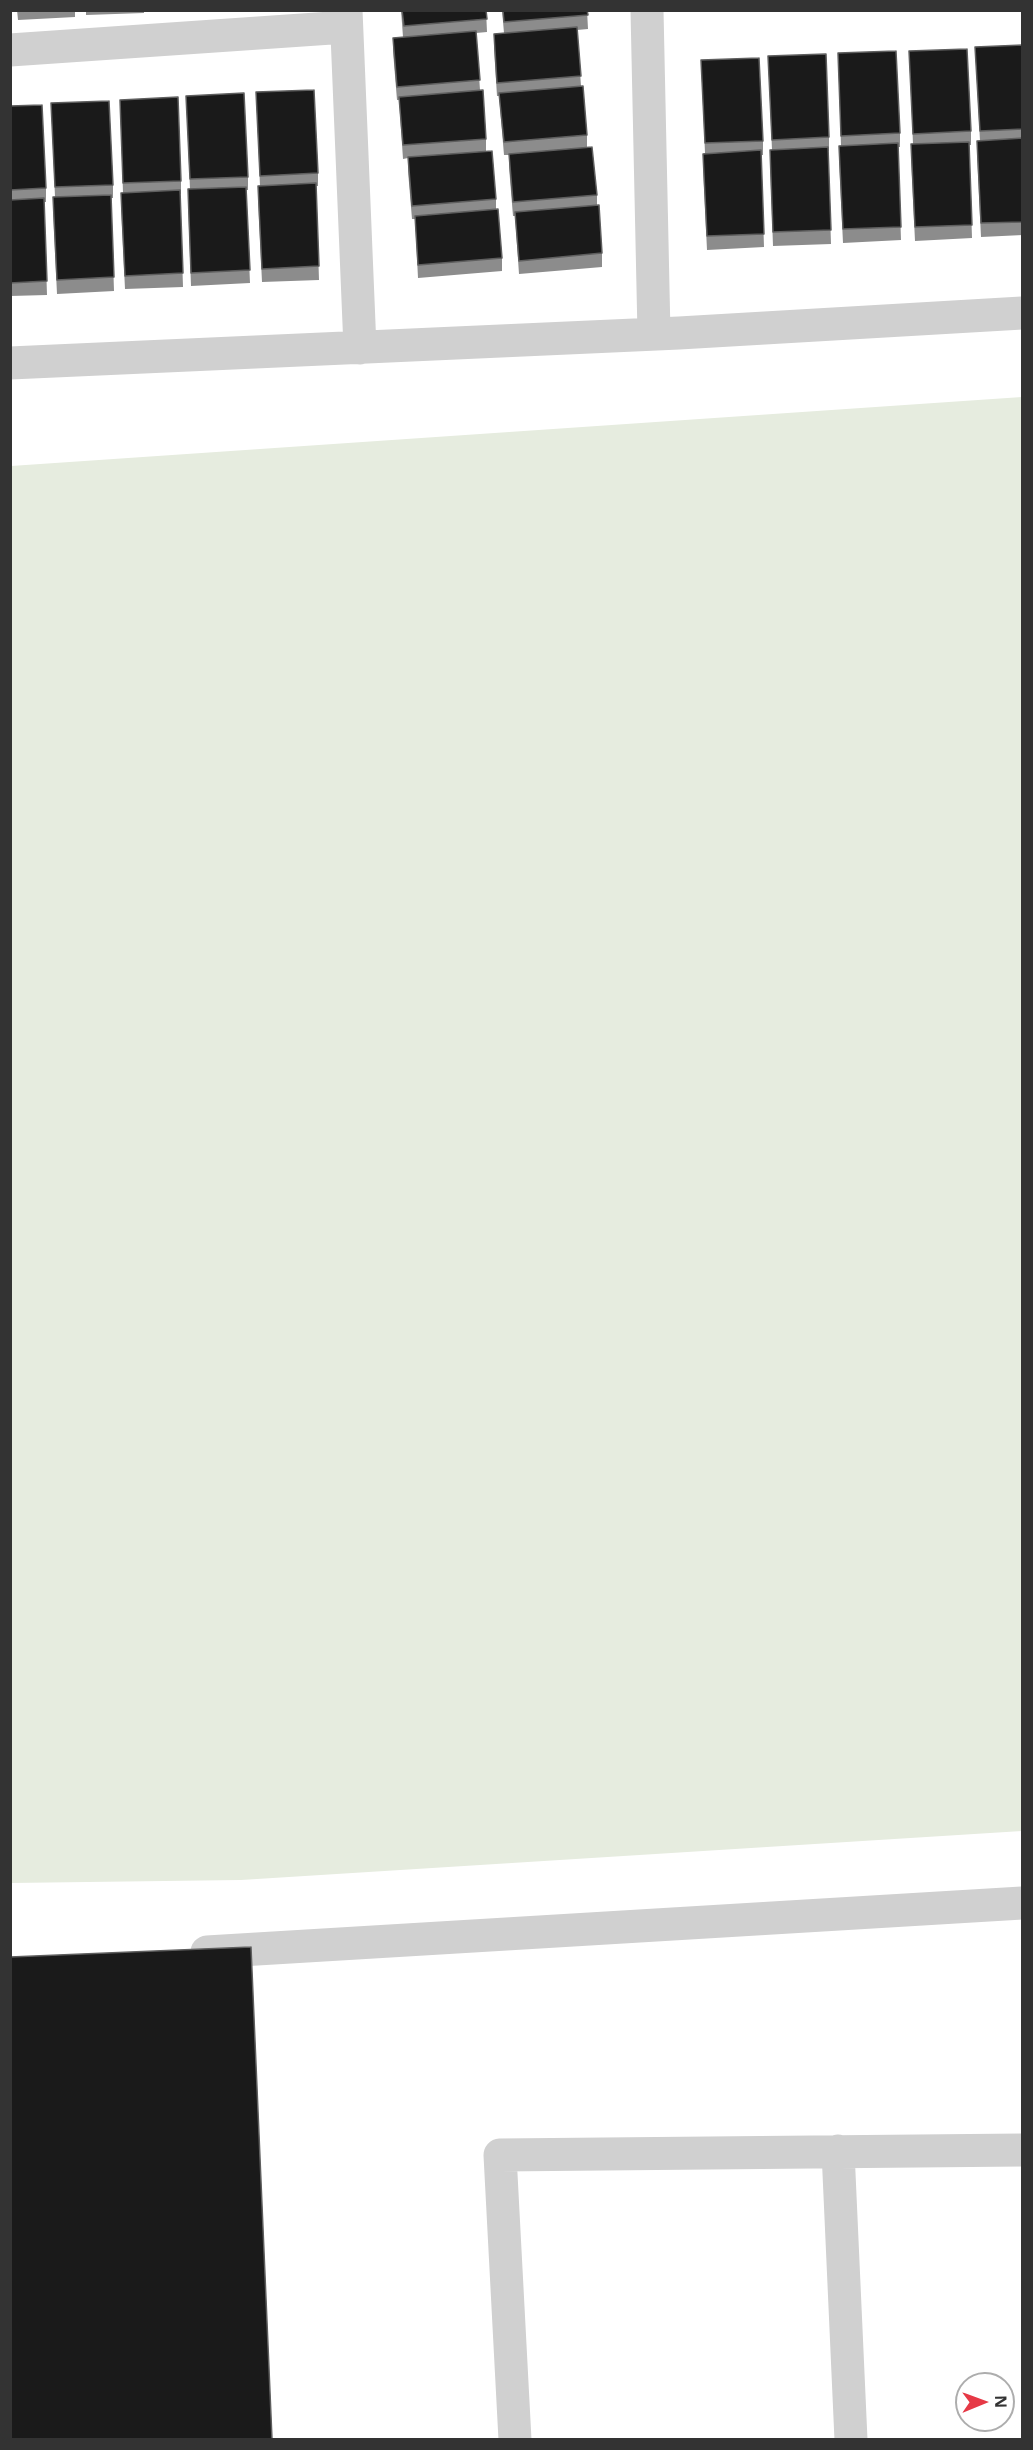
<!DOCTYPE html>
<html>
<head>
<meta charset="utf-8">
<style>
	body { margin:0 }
	#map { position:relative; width:1033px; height:2450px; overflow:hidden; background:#fff; font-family:"Noto Sans",sans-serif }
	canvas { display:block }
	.frame { position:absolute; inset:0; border:12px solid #333; pointer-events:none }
	.north { position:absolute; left:955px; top:2372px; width:60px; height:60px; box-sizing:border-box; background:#fff; border:2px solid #adadad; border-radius:50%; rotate:89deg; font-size:16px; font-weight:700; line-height:24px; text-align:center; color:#333 }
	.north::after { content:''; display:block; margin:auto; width:21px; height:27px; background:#e63946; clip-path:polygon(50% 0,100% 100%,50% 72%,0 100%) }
</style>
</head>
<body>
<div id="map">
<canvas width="1033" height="2450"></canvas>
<div class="frame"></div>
<div class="north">N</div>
</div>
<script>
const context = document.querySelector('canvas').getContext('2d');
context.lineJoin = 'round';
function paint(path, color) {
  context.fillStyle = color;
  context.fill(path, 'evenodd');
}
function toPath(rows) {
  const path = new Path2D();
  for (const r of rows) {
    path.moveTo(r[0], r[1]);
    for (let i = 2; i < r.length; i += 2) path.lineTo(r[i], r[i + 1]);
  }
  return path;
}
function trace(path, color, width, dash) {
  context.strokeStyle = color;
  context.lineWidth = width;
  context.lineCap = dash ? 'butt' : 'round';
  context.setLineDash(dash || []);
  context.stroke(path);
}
paint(toPath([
	[1022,397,1022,1831,241,1880,11,1883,11,466]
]), '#e6ecdf');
trace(toPath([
	[346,10,360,348],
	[647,10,654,334],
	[10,50,346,27],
	[10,363,679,333,1022,313],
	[207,1952,1022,1903],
	[838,2151,851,2440],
	[515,2440,500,2155,1022,2150]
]), '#d0d0d0', 33);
paint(toPath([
	[17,10,75,10,75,17,18,20],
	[86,10,144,10,144,13,86,15],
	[152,10,179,10,153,12],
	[401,10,486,10,487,32,476,33,480,90,486,139,486,151,496,199,496,209,502,258,502,271,418,278,415,219,412,219,408,171,408,158,403,159,399,100,397,100,393,51,393,38,403,37],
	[502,10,587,10,588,29,577,30,581,86,587,135,587,147,597,195,597,206,602,253,602,267,519,274,515,216,513,216,509,167,509,155,504,155,499,96,497,96,494,48,494,34,504,33],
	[1023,45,1023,235,981,237,977,154,977,141,980,141,975,47],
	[909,51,971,131,971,145,969,145,972,238,915,241,911,157,911,144,913,144],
	[838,53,900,133,900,147,898,147,901,240,843,243,839,159,839,146,841,146],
	[768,56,829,137,829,151,828,151,831,244,773,246,770,163,770,150,772,150],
	[701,60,763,141,763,155,761,155,764,247,707,250,703,167,703,154,705,153],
	[256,92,318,173,318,186,316,186,319,280,262,282,258,199,258,186,260,186],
	[186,96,248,177,248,190,246,190,250,283,191,286,188,203,188,189,190,189],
	[120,100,181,181,181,194,180,194,183,287,125,289,121,206,121,193,123,193],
	[51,103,113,185,113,198,111,198,114,291,57,294,53,210,53,197,55,197],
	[10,106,46,188,46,202,44,202,47,295,10,296]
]), '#8c8c8c');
const building = toPath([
	[402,10,486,10,487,19,404,26,402,10],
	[503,10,587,10,588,15,504,22,503,10],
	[577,27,581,76,497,83,494,34,577,27],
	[476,31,480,80,397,87,393,38,476,31],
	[1023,45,1023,129,980,131,975,47,1023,45],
	[967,49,971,131,913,134,909,51,967,49],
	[896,51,900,133,841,136,838,53,896,51],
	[826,54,829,137,772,140,768,56,826,54],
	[759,58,763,141,705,143,701,60,759,58],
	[583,86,587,135,504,142,499,93,583,86],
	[314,90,318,173,260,176,256,92,314,90],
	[483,90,486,139,403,145,399,97,483,90],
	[244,93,248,177,190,179,186,96,244,93],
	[178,97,181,181,123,183,120,100,178,97],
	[109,101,113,185,55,187,51,103,109,101],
	[42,105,46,188,10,190,10,106,42,105],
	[1023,138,1023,222,981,223,977,141,1023,138],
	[969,142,972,225,915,227,911,144,969,142],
	[898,143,901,227,843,229,839,146,898,143],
	[592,147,597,195,513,202,509,154,592,147],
	[828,147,831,230,773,232,770,150,828,147],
	[761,150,764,234,707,236,703,154,761,150],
	[492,151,496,199,412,206,408,157,492,151],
	[316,183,319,266,262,269,258,186,316,183],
	[246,187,250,270,191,273,188,189,246,187],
	[180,190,183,273,125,276,121,193,180,190],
	[111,195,114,277,57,280,53,197,111,195],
	[44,198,47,281,10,283,10,200,44,198],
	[599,205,602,253,519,261,515,212,599,205],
	[498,209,502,258,418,265,415,216,498,209],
	[251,1947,272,2439,10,2439,10,1957,251,1947]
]);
paint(building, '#1a1a1a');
trace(building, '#5f5f5f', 1.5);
</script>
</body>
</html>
